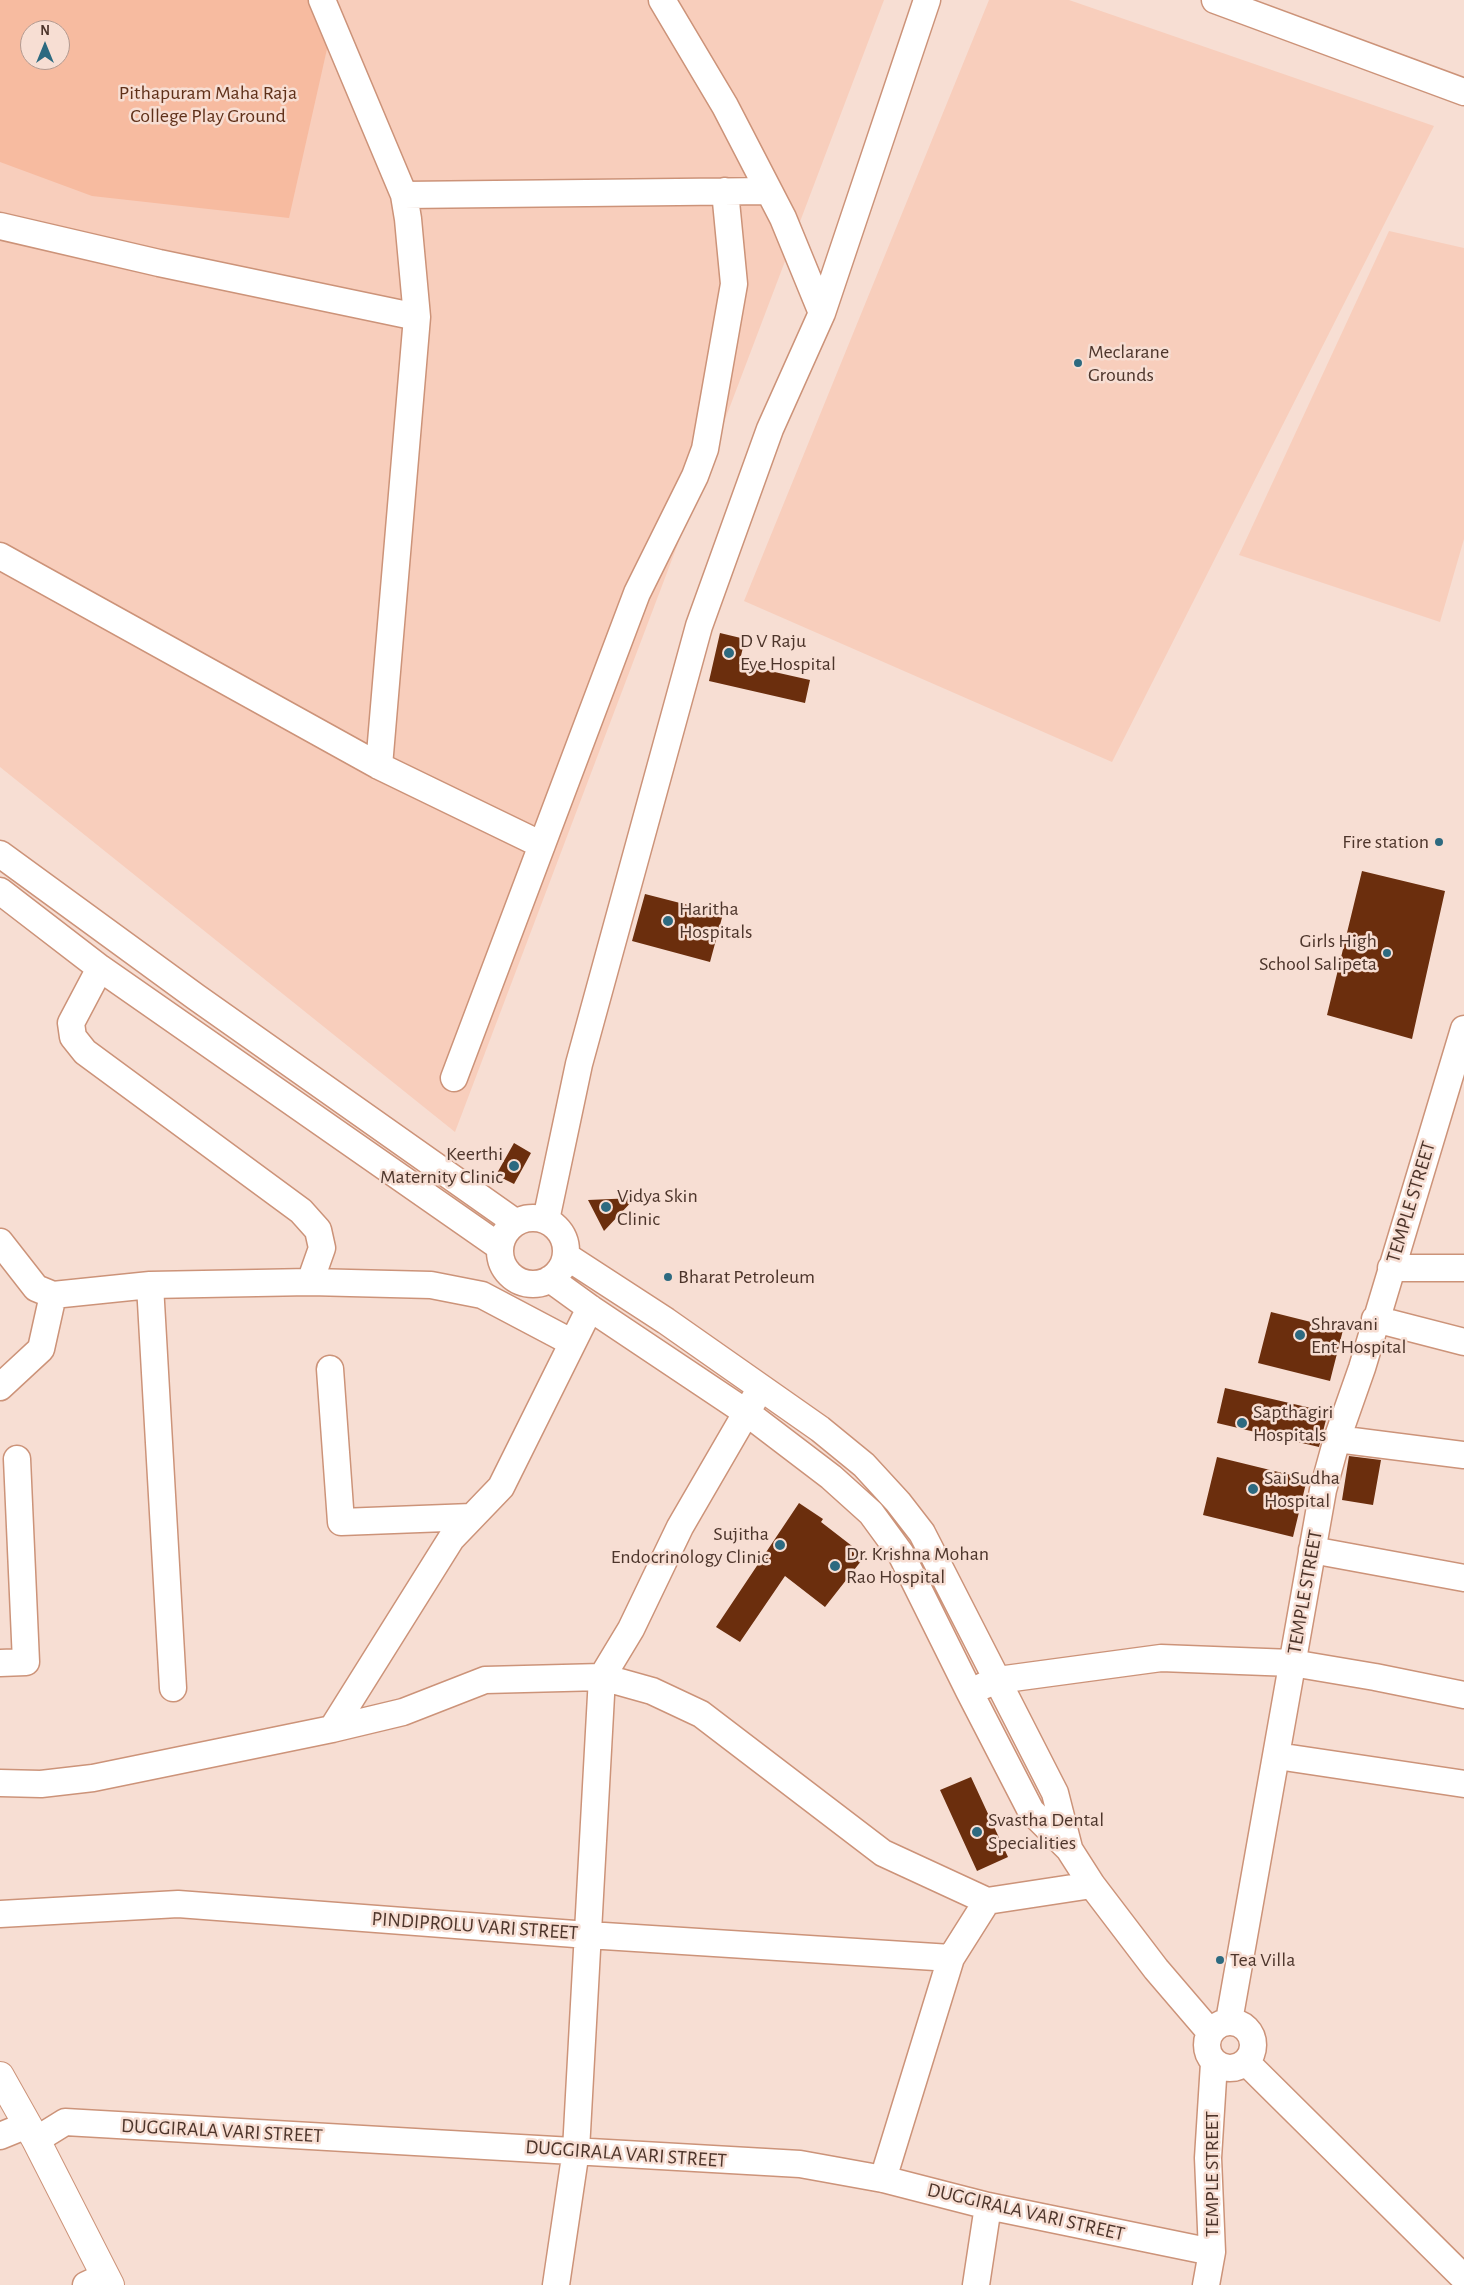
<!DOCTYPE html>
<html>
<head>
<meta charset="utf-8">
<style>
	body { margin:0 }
	#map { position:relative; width:1464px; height:2285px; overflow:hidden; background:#f7ded3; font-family:"Alegreya Sans",sans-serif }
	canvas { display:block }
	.north { position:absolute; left:20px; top:20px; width:50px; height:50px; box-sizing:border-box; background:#f7ded3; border:1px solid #b39a90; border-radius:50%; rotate:0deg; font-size:14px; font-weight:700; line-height:20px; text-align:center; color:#4d352b }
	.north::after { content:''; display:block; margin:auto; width:18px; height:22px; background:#2d6a80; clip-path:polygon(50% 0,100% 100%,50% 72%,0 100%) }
</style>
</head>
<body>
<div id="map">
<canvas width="1464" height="2285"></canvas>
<div class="north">N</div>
</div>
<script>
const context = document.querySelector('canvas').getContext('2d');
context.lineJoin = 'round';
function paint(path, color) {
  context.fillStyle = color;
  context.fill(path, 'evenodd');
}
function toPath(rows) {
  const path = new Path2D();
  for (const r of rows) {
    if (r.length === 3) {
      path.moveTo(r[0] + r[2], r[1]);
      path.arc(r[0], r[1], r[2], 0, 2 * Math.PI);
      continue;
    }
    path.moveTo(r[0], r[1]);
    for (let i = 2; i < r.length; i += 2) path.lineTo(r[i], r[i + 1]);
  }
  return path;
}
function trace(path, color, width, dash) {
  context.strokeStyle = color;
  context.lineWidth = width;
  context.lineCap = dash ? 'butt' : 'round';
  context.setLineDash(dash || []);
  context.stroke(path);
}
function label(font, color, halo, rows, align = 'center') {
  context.font = font + ' "Alegreya Sans",sans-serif';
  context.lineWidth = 5;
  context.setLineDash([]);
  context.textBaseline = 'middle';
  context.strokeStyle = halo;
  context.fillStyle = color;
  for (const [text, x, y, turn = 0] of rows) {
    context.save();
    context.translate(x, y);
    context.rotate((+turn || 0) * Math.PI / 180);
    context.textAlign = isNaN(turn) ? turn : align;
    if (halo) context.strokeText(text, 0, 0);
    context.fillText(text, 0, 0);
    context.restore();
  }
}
paint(toPath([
	[0,0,884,0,455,1132,0,767],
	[30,30,60,30,60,60,30,60],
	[989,0,1069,0,1434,126,1112,762,744,601],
	[1389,231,1464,248,1464,539,1440,622,1239,555]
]), '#f8cebc');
paint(toPath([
	[0,0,338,0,289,218,92,196,0,162],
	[30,30,60,30,60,60,30,60]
]), '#f7bba0');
paint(toPath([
	[720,633,745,639,739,664,810,680,805,703,709,681],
	[1362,871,1445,891,1412,1039,1327,1015],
	[645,894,723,914,710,962,632,941],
	[514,1143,531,1153,514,1184,496,1175],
	[635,1198,604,1231,588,1200],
	[1271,1312,1343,1330,1330,1381,1258,1363],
	[1225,1388,1328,1412,1319,1447,1217,1423],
	[1349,1456,1381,1460,1373,1505,1342,1500],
	[1217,1457,1307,1479,1293,1537,1203,1515],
	[799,1503,823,1519,821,1522,865,1556,825,1607,785,1576,740,1642,716,1627],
	[971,1777,1008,1857,977,1871,940,1790]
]), '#6b2e0d');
const minor = toPath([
	[322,0,404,195,408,219,417,317,379,766],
	[662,0,725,106,783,218,822,313],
	[1215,0,1464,92],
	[404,195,769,191],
	[0,226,159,263,417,317],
	[0,556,379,766,542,845],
	[0,854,196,997,515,1222],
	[0,891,100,968,500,1247],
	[100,968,71,1023,73,1037,85,1052,301,1211,318,1230,322,1248,310,1282],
	[454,1078,637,593,695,476,705,449,734,284,725,191],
	[533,1251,33],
	[546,1220,579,1064,699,626,770,429,822,313,927,0],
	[0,1242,36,1288,53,1295,150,1285,310,1282,431,1285,482,1295,571,1342],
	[566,1256,666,1321,820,1429,864,1465,898,1502,922,1533,1055,1793,1069,1848],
	[1391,1268,1464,1268],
	[550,1279,590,1308,747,1413,831,1477,871,1513,901,1554,969,1691,1031,1811,1069,1849,1092,1885,1156,1969,1210,2032],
	[150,1285,173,1688],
	[1375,1319,1464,1342],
	[330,1369,341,1522,472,1517],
	[0,1387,41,1349,53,1295],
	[756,1396,680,1527,631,1629,602,1677,652,1691,701,1714,883,1853,987,1901],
	[1337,1439,1464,1455],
	[1312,1550,1464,1578],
	[0,1663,26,1662,17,1459],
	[983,1686,998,1680,1161,1658,1292,1663,1375,1677,1464,1695],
	[332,1729,451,1539,501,1487,590,1308],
	[1277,1756,1464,1784],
	[0,1783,41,1784,93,1778,332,1729,403,1712,485,1680,602,1677,576,2150,556,2285],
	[0,1914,178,1904,588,1935,951,1958],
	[1229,2021,1323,1490,1337,1439,1362,1368,1464,1029],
	[1230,2045,23],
	[1246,2062,1464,2278],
	[0,2136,27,2125],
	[36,2140,65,2122,800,2164,883,2179,988,2206,1212,2252],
	[883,2179,951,1958,987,1901,1092,1885],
	[86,2285,105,2276],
	[976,2285,988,2206],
	[1206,2285,1212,2252,1208,2158,1214,2063]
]);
const major = toPath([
	[0,2076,36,2140,110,2285]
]);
trace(minor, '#cc9379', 29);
trace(major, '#cc9379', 30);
trace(minor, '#fff', 26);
trace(major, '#fff', 28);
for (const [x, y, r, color] of [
	[1078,363,5,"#2d6a80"],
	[729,653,6,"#2d6a80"],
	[1439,842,5,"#2d6a80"],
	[668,921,6,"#2d6a80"],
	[1387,953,5,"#2d6a80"],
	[514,1166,6,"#2d6a80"],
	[606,1207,6,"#2d6a80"],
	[668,1277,5,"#2d6a80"],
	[1300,1335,6,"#2d6a80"],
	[1242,1423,6,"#2d6a80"],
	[1253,1489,6,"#2d6a80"],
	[780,1545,6,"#2d6a80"],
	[835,1566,6,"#2d6a80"],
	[977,1832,6,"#2d6a80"],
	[1220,1960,5,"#2d6a80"]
]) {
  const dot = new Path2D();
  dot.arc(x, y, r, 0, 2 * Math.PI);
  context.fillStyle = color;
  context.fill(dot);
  trace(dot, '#f7ded3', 2);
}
label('20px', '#5f3019', '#f7ded3', [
	["Pithapuram Maha Raja",208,93],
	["College Play Ground",208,116]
]);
label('20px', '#4d352b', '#f7ded3', [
	["Meclarane",1088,352],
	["Grounds",1088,375],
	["D V Raju",740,641],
	["Eye Hospital",740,664],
	["Fire station",1429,842,"right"],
	["Haritha",679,909],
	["Hospitals",679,932],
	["Girls High",1377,941,"right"],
	["School Salipeta",1377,964,"right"],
	["Keerthi",503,1154,"right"],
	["Maternity Clinic",503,1177,"right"],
	["Vidya Skin",617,1196],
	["Clinic",617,1219],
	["Bharat Petroleum",678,1277],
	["Shravani",1311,1324],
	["Ent Hospital",1311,1347],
	["Sapthagiri",1253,1412],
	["Hospitals",1253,1435],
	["Sai Sudha",1264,1478],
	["Hospital",1264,1501],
	["Sujitha",769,1534,"right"],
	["Endocrinology Clinic",769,1557,"right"],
	["Dr. Krishna Mohan",846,1554],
	["Rao Hospital",846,1577],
	["Svastha Dental",988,1820],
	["Specialities",988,1843],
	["Tea Villa",1230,1960]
], 'left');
label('20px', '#4d352b', '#f7ded3', [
	["TEMPLE STREET",1411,1202,-73],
	["TEMPLE STREET",1305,1592,-80],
	["PINDIPROLU VARI STREET",475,1926,4],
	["DUGGIRALA VARI STREET",222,2131,3],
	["DUGGIRALA VARI STREET",626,2154,4],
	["TEMPLE STREET",1212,2174,-90],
	["DUGGIRALA VARI STREET",1026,2212,13]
]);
</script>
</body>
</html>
